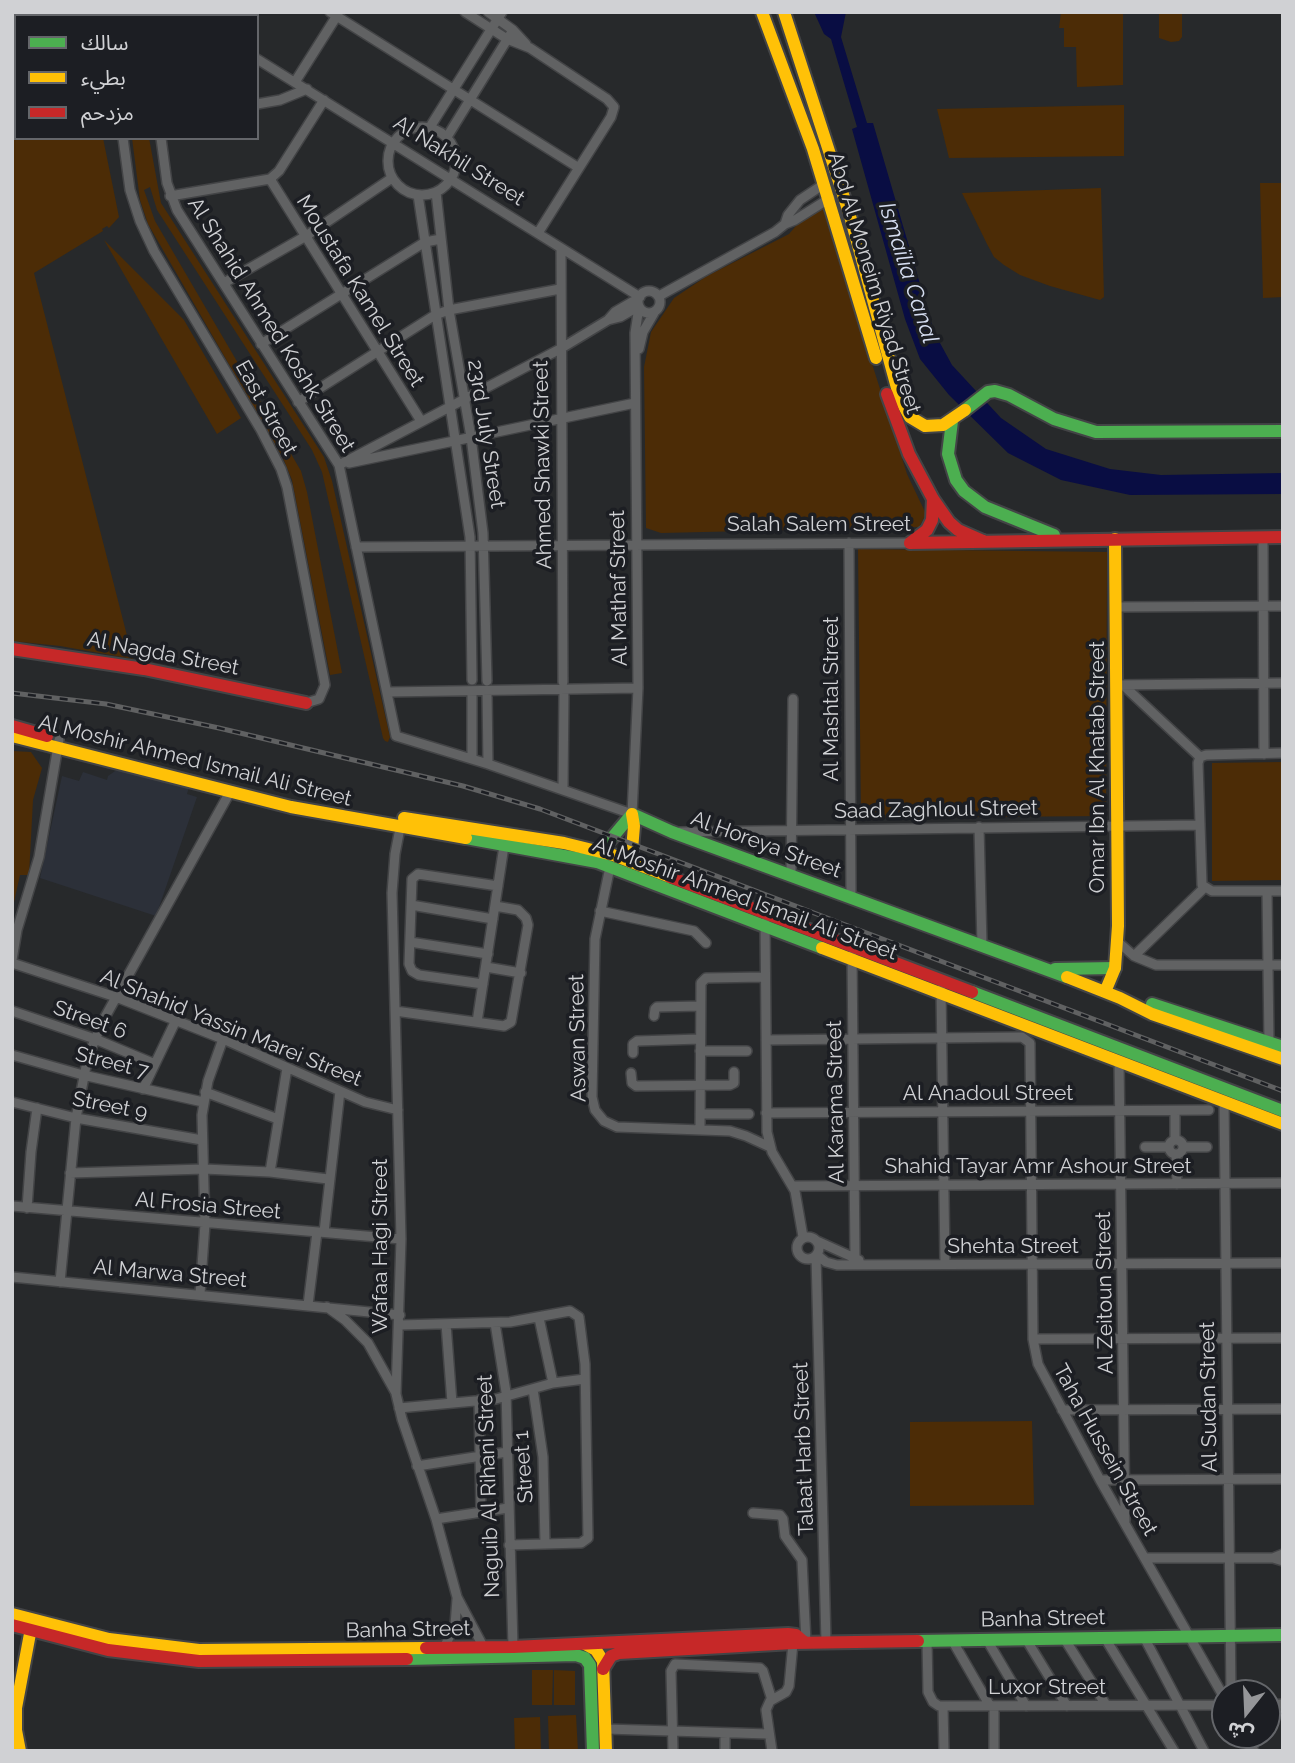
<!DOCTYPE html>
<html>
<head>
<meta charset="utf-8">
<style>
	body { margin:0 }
	#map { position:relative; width:1295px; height:1763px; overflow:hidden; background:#27292b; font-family:Raleway,"Noto Sans Arabic",sans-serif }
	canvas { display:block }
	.frame { position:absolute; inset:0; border:14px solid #d0d1d4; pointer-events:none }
	.legend { position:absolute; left:14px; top:14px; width:245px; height:126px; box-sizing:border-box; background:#1c1e23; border:2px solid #64666a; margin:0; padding:9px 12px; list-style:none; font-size:21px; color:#d0d1d4 }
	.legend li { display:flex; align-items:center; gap:14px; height:35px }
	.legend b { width:35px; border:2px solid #64666a }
	.north { position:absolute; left:1211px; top:1679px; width:70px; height:70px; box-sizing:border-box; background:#1c1e23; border:2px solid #64666a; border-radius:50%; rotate:198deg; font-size:19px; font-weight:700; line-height:28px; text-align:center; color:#d0d1d4 }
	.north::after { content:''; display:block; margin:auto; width:24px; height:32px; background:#959699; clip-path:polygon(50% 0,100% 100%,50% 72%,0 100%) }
</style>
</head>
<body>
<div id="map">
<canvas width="1295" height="1763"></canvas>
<div class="frame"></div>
<ul class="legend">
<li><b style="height:9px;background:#4caf50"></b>سالك</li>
<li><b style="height:9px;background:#ffc107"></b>بطيء</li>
<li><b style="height:9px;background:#c62828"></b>مزدحم</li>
</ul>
<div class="north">ش</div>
</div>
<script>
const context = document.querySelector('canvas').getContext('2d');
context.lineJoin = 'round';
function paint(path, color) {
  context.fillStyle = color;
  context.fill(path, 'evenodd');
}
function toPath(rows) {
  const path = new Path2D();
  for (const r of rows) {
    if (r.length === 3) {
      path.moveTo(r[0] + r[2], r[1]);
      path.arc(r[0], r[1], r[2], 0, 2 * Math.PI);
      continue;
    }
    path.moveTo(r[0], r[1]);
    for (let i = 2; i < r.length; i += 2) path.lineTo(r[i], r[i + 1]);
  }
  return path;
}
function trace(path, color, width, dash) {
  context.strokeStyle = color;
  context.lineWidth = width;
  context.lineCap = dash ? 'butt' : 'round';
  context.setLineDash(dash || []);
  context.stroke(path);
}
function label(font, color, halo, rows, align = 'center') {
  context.font = font + ' Raleway,sans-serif';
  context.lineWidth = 7;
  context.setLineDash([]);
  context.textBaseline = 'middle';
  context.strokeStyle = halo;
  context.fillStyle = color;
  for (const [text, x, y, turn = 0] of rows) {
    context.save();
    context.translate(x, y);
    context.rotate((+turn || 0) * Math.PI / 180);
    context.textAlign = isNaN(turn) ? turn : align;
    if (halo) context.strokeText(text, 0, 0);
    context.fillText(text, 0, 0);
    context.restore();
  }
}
paint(toPath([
	[118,769,189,787,187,794,197,797,156,916,40,878,62,776,79,781,83,772,107,780,108,776]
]), '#2c3039');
paint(toPath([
	[12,12,86,12,86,16,16,16,16,138,103,138,119,217,109,228,107,226,102,229,103,231,34,273,133,659,60,646,12,641],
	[1061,12,1123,12,1123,85,1077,87,1076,47,1064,47,1064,28,1059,28],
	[1159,12,1182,12,1182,37,1179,41,1171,42,1159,38],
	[1124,105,1124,156,949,158,937,109],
	[132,138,149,138,161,203,324,457,332,481,390,737,388,742,385,741,383,738,322,472,312,450,157,210,150,187,144,190,155,221,301,471,307,492,342,673,330,675,292,480,283,458,148,224,140,200],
	[1260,183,1283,183,1283,297,1263,298],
	[1101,188,1104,297,1100,300,1050,286,1020,275,1004,265,994,257,987,244,962,193],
	[822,206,907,474,926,514,919,527,661,533,646,528,644,367,651,332,674,298,707,276,789,234,801,220],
	[104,240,184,320,241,418,217,434],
	[858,549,1107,552,1106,816,861,818],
	[12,751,31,752,42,768,33,800,29,875,20,875,12,911],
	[1283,762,1283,880,1212,881,1212,763],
	[1032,1421,1034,1505,910,1506,910,1422],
	[532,1670,553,1670,552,1705,532,1705],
	[554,1670,575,1671,575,1705,554,1705],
	[576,1715,578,1751,549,1751,548,1716],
	[540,1717,541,1751,515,1751,514,1718]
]), '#4c2c06');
paint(toPath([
	[814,12,846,12,841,37,867,123,873,123,934,332,952,365,1001,418,1046,449,1110,469,1161,475,1283,473,1283,494,1130,495,1061,480,1008,453,949,395,920,359,905,319,852,129,857,127,831,39,824,34]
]), '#090d43');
const street = toPath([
	[109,12,109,16],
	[142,12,143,16],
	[183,12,188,16],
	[330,12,579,168],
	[465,12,507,39,530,48,607,99,614,107,611,117,538,233],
	[488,12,513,30,526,44],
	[257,59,640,297],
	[295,82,338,14],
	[257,104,280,100,307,89],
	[422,161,34],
	[430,127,502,12],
	[447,137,513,30],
	[123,138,130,190,140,221,154,251,261,430,281,469,287,487,325,685,319,699,306,703],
	[161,138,167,183,177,210,339,465,396,736,488,764,632,814,638,688,635,333,639,307],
	[270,179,421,421],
	[436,192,449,310,471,437,483,533,487,681],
	[418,195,470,537,472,680],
	[170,196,270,179,279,171,324,100],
	[785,224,788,215,800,200,824,184],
	[561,248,563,682],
	[224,283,306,236,392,178],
	[649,302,11],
	[659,296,775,232,785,224,795,220,830,198],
	[608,320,620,317,639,306],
	[261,344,425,242,441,239],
	[639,349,643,332,654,313],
	[298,402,435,315,449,310,560,289],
	[349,463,635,403],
	[339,465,560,349,608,320,615,312,639,298],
	[1263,537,1264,754],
	[849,543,851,896],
	[356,547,910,543],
	[1116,607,1283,606],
	[1116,685,1283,683],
	[1123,685,1200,757],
	[487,691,488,764],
	[388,692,638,688],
	[1283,753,1206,755,1200,757,1198,763,1202,885,1212,891,1283,891],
	[472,759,472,691],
	[563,789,564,690],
	[401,823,395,854,392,893,401,1239,396,1394,402,1419,436,1519,457,1597,485,1650],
	[979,827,982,945],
	[680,832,1200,825],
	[610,867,595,939,592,1097,595,1110,604,1121,617,1127,730,1131,746,1136,770,1147],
	[791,875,793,699],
	[1267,891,1269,1043],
	[411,905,493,919],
	[600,911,694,931,706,943],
	[765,922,767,1132,772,1152,795,1191,803,1237],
	[1117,941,1134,956,1156,965,1283,965],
	[410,942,488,954],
	[852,955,855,1258],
	[1134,956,1204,888],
	[12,960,17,930,39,857,59,740],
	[12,963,116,997,223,1039,365,1102,398,1110],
	[486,967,521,973],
	[483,984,419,975,412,971,409,964,412,879,418,874,498,886],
	[941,989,945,1264],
	[12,1011,95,1039,155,1064],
	[395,1011,504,1026,511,1022,528,925,526,918,518,910,495,906],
	[654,1016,655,1009,657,1007,700,1006],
	[477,1022,504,846],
	[766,1040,1022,1037,1030,1043,1033,1339,1038,1364,1100,1480,1225,1699],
	[700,1051,747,1051],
	[633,1053,633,1044,637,1041,700,1039],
	[12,1055,83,1075,203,1102],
	[1119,1061,1125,1521],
	[631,1073,632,1083,636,1086,730,1085,734,1083,734,1072],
	[143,1089,176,1020],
	[205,1092,278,1119],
	[1224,1101,1231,1693],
	[12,1102,76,1118,202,1140],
	[1175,1111,1175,1140],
	[766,1113,1209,1110],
	[700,1114,749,1114],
	[700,1130,701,983,706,978,765,977],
	[1176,1147,7],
	[1145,1147,1169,1147],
	[1183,1147,1207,1147],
	[1176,1154,1177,1184],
	[270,1172,287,1068],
	[70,1173,204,1169,270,1172,328,1179],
	[793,1186,1283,1183],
	[12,1206,401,1239],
	[27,1208,31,1152,37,1108],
	[324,1232,340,1091],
	[808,1248,11],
	[817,1241,859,1260],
	[817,1255,826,1262,837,1265,1283,1263],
	[816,1256,826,1642],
	[12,1277,400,1315],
	[60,1282,76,1118,88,1056,104,1019,230,792],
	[200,1294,205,1224,202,1115,208,1081,223,1039],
	[308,1305,317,1232],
	[327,1307,345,1320,368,1343,396,1393],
	[539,1318,553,1383],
	[495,1323,506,1392,513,1647],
	[446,1324,452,1403],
	[400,1325,510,1322,570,1311,579,1317,585,1364,588,1538,581,1543,509,1545],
	[1033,1339,1283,1338],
	[533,1389,543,1457,545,1544],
	[479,1400,481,1511],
	[399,1408,496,1399,553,1383,585,1379],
	[1062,1410,1283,1409],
	[417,1466,507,1452],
	[1100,1480,1283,1479],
	[753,1513,780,1515,783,1519,785,1536,802,1560,806,1642],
	[436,1519,508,1508],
	[1145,1558,1273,1558,1283,1561],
	[1273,1558,1283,1554],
	[1144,1637,1204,1751],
	[1064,1638,1106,1705],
	[1105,1638,1174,1751],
	[1026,1639,1067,1706],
	[927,1640,928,1692,933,1702,939,1706,1225,1705],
	[952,1640,990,1706],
	[987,1640,1026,1706],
	[444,1648,455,1625,457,1599],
	[1267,1705,1283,1704],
	[943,1706,944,1751],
	[994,1706,994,1751],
	[606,1729,769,1734],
	[725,1733,725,1751],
	[1245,1735,1254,1751],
	[673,1751,671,1671,675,1664,760,1668,763,1671,772,1700],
	[772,1751,766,1710,770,1701,786,1692,789,1686,793,1643]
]);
const fast = toPath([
	[965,410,988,392,995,391,1009,395,1054,419,1096,432,1283,431],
	[952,421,948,454,956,480,964,491,985,507,1054,535],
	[632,814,672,832,1067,977],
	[466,838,597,862,822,948],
	[601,851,632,814],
	[1055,969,1115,968],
	[972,992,1283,1111],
	[1152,1004,1283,1047],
	[918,1641,1283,1635],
	[407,1659,576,1655,585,1658,590,1665,593,1751]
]);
const slow = toPath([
	[762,12,813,149,876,358],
	[784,12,850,216,900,399,910,417,925,426,943,425,965,410],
	[12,736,291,807,466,838],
	[404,818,564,843,613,855,670,877],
	[631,862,634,826,632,814],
	[822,948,1283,1124],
	[1067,977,1120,998,1152,1014,1283,1059],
	[1105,992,1115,968,1118,926,1115,539],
	[12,1614,109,1639,199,1650,426,1648],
	[585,1644,596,1650,603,1661,606,1751],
	[20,1751,16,1730,16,1708,32,1623]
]);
const jam = toPath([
	[887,394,909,454,933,499,949,522,958,530,983,541],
	[910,543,1283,537],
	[910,543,927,530,932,520,933,499],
	[12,649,144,669,306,703],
	[12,726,47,736],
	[670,877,972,992],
	[12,1625,108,1650,199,1661,407,1659],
	[426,1648,513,1647,788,1634,796,1635,804,1642],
	[603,1669,611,1656,619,1653,793,1643,918,1641]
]);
trace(street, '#434446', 12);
trace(fast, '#434446', 16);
trace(slow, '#434446', 16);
trace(jam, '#434446', 16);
trace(street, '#616263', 9);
trace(fast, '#4caf50', 12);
trace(slow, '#ffc107', 12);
trace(jam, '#c62828', 12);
const rail = toPath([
	[12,693,106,704,219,728,463,786,540,809,1283,1091]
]);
trace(rail, '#606162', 5);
trace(rail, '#1c1e23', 2.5, [8]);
label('21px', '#d0d1d4', '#1c1e23', [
	["Al Nakhil Street",459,161,32],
	["Abd Al Moneim Riyad Street",874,283,73],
	["Moustafa Kamel Street",360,291,58],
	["Al Shahid Ahmed Koshk Street",271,325,58],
	["East Street",266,408,61],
	["23rd July Street",486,434,81],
	["Ahmed Shawki Street",543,465,-91],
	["Salah Salem Street",819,525],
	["Al Mathaf Street",619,588,-91],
	["Al Nagda Street",163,654,11],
	["Al Mashtal Street",832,699,-90],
	["Al Moshir Ahmed Ismail Ali Street",195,761,14],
	["Omar Ibn Al Khatab Street",1098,767,-90],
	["Saad Zaghloul Street",936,810,-1],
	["Al Horeya Street",766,845,20],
	["Al Moshir Ahmed Ismail Ali Street",745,899,20],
	["Street 6",90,1020,20],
	["Al Shahid Yassin Marei Street",231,1028,22],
	["Aswan Street",578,1038,-91],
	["Street 7",112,1063,14],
	["Al Anadoul Street",988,1094],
	["Al Karama Street",836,1102,-91],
	["Street 9",110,1106,11],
	["Shahid Tayar Amr Ashour Street",1038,1167],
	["Al Frosia Street",208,1206,5],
	["Wafaa Hagi Street",381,1246,-90],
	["Shehta Street",1013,1247],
	["Al Marwa Street",170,1274,5],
	["Al Zeitoun Street",1105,1293,-91],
	["Al Sudan Street",1209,1397,-91],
	["Talaat Harb Street",804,1449,-92],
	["Taha Hussein Street",1105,1450,61],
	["Street 1",524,1467,-94],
	["Naguib Al Rihani Street",489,1486,-92],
	["Banha Street",1043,1619,-1],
	["Banha Street",408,1630,-1],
	["Luxor Street",1047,1688]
]);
label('italic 23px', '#d5ddf0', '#1c1e23', [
	["Ismaïlia Canal",908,273,72]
]);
</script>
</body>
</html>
